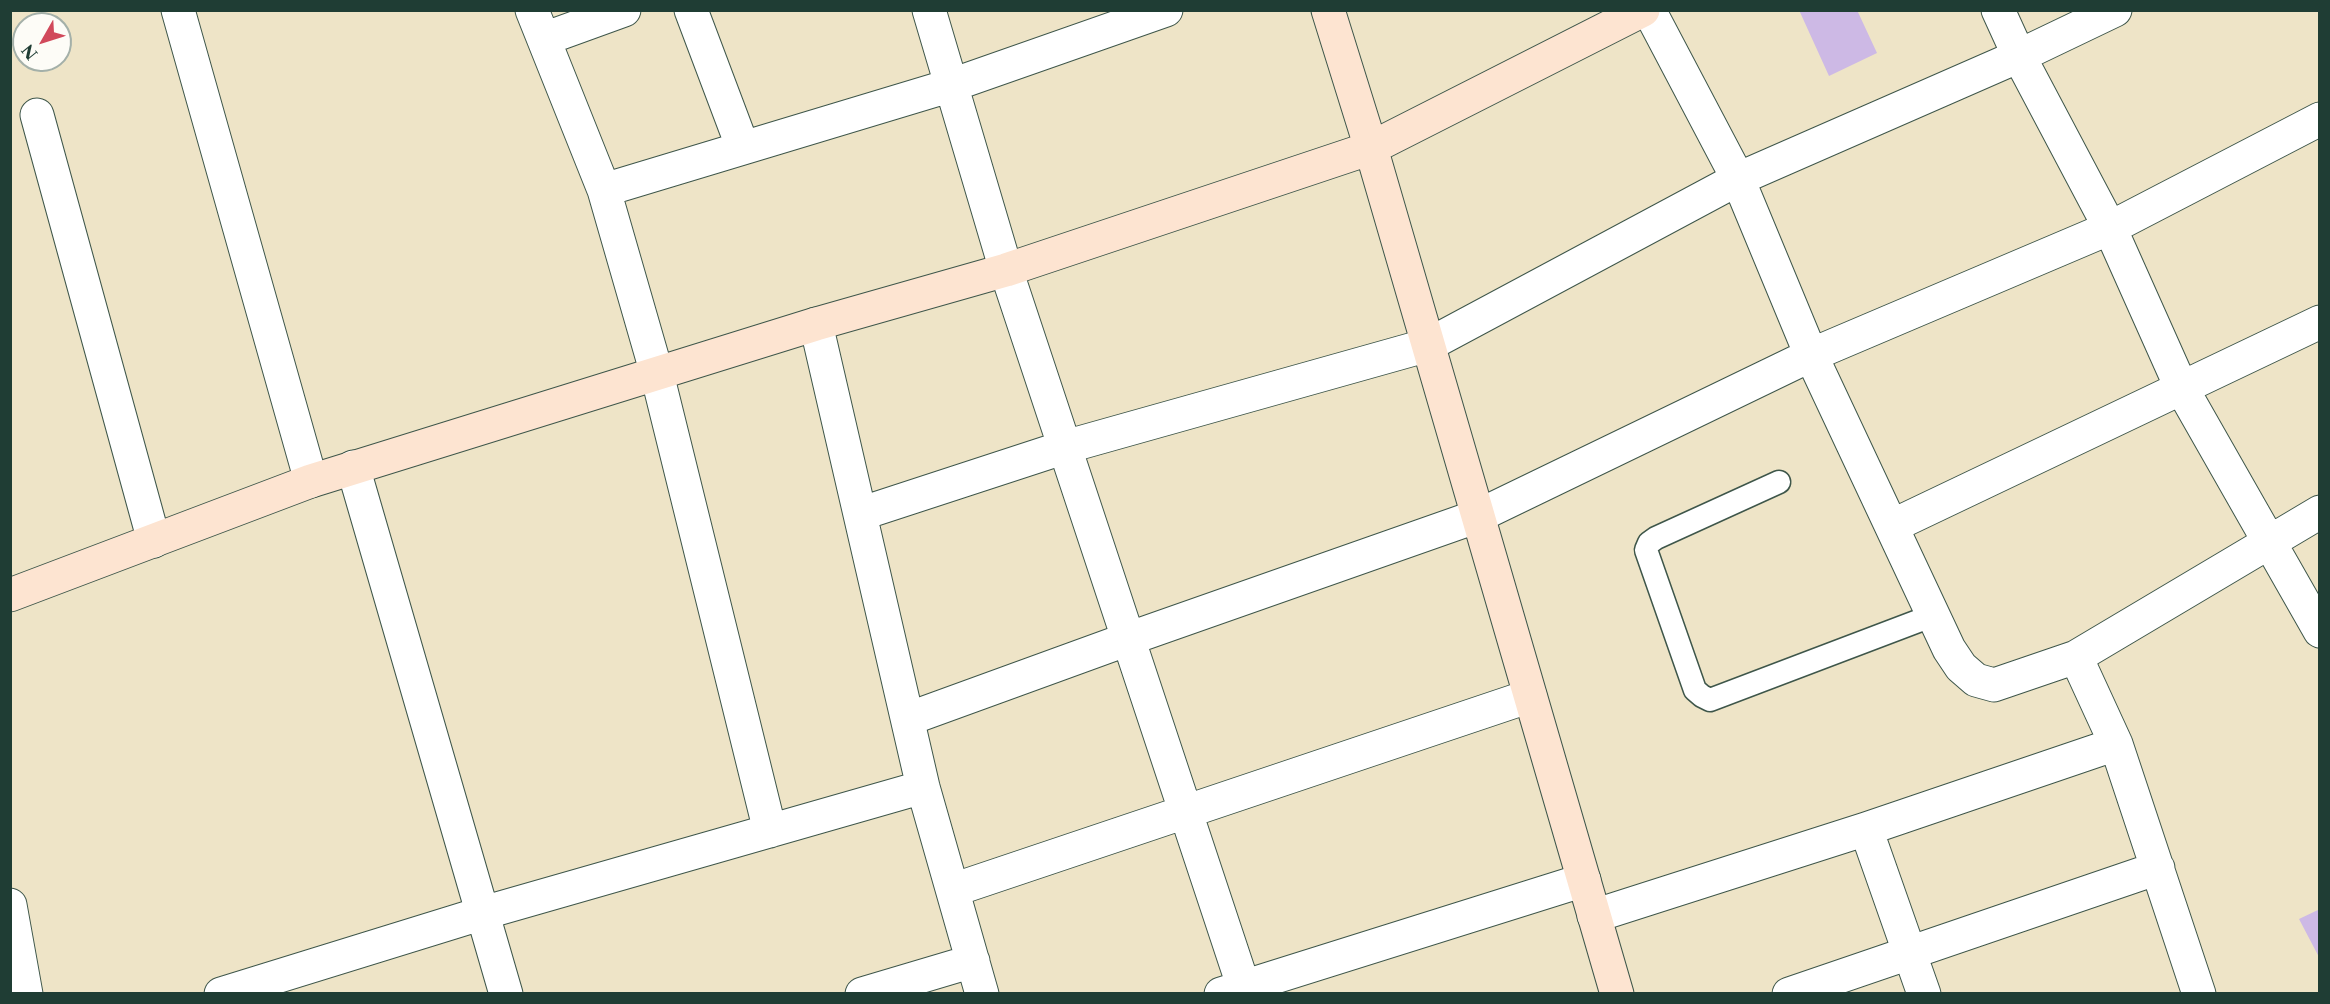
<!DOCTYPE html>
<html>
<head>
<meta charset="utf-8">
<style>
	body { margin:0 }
	#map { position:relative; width:2330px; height:1004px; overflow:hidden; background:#eee4c7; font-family:"Libre Caslon Text",serif }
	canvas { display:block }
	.frame { position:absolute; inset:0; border:12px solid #1f3d34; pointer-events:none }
	.north { position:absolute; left:12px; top:12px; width:60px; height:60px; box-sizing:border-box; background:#fdfcf7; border:2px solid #a4b0a9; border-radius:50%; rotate:231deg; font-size:16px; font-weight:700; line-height:24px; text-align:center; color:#1f3d34 }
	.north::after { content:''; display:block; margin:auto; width:21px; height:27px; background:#d1495b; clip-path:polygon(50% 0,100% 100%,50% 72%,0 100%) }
</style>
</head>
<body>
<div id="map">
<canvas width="2330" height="1004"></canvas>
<div class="frame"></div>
<div class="north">N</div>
</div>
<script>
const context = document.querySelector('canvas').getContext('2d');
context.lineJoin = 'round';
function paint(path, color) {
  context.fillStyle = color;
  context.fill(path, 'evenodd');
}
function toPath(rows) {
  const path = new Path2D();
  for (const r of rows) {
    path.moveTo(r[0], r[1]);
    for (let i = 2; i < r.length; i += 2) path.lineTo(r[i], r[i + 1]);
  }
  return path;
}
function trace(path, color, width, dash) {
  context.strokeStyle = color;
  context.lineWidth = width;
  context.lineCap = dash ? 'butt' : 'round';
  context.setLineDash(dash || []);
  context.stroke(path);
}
paint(toPath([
	[1799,10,1857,10,1877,53,1829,76],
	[2320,909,2320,959,2299,919]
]), '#cdb9e5');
const lane = toPath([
	[1779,482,1656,538,1649,543,1646,550,1695,690,1702,696,1710,700,1934,615]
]);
const street = toPath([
	[178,10,311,481],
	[532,10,604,190,657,374,770,831],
	[691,10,743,148],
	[929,10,1006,270,1246,994],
	[1649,10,1738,179,1811,355,1949,649,1961,667,1976,680,1994,685,2076,657,2320,512],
	[1998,10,2019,56,2110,228,2181,387,2320,631],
	[544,39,624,10],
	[37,115,154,541],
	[604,190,952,85,1166,10],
	[816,324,923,787,982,994],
	[353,467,506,994],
	[860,514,1065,447,1428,345,1738,179,2019,56,2115,10],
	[1892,526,2320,322],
	[2076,657,2116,744,2199,994],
	[908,719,1128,639,1478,516,1811,355,2110,228,2320,119],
	[1866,829,1924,994],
	[953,890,1530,696],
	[10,905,26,994],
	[1594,916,1866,829,2116,744],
	[221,994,483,913,923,787],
	[862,994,973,961],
	[1221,994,1584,880],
	[1789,994,2158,868]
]);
const secondary = toPath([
	[1328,10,1371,148,1617,994],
	[10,595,311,481,816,324,1006,270,1371,148,1643,10]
]);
trace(lane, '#3e564a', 25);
trace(street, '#3e564a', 35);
trace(secondary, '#3e564a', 35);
trace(lane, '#fff', 22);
trace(street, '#fff', 33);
trace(secondary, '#fde4d1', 33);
</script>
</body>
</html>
